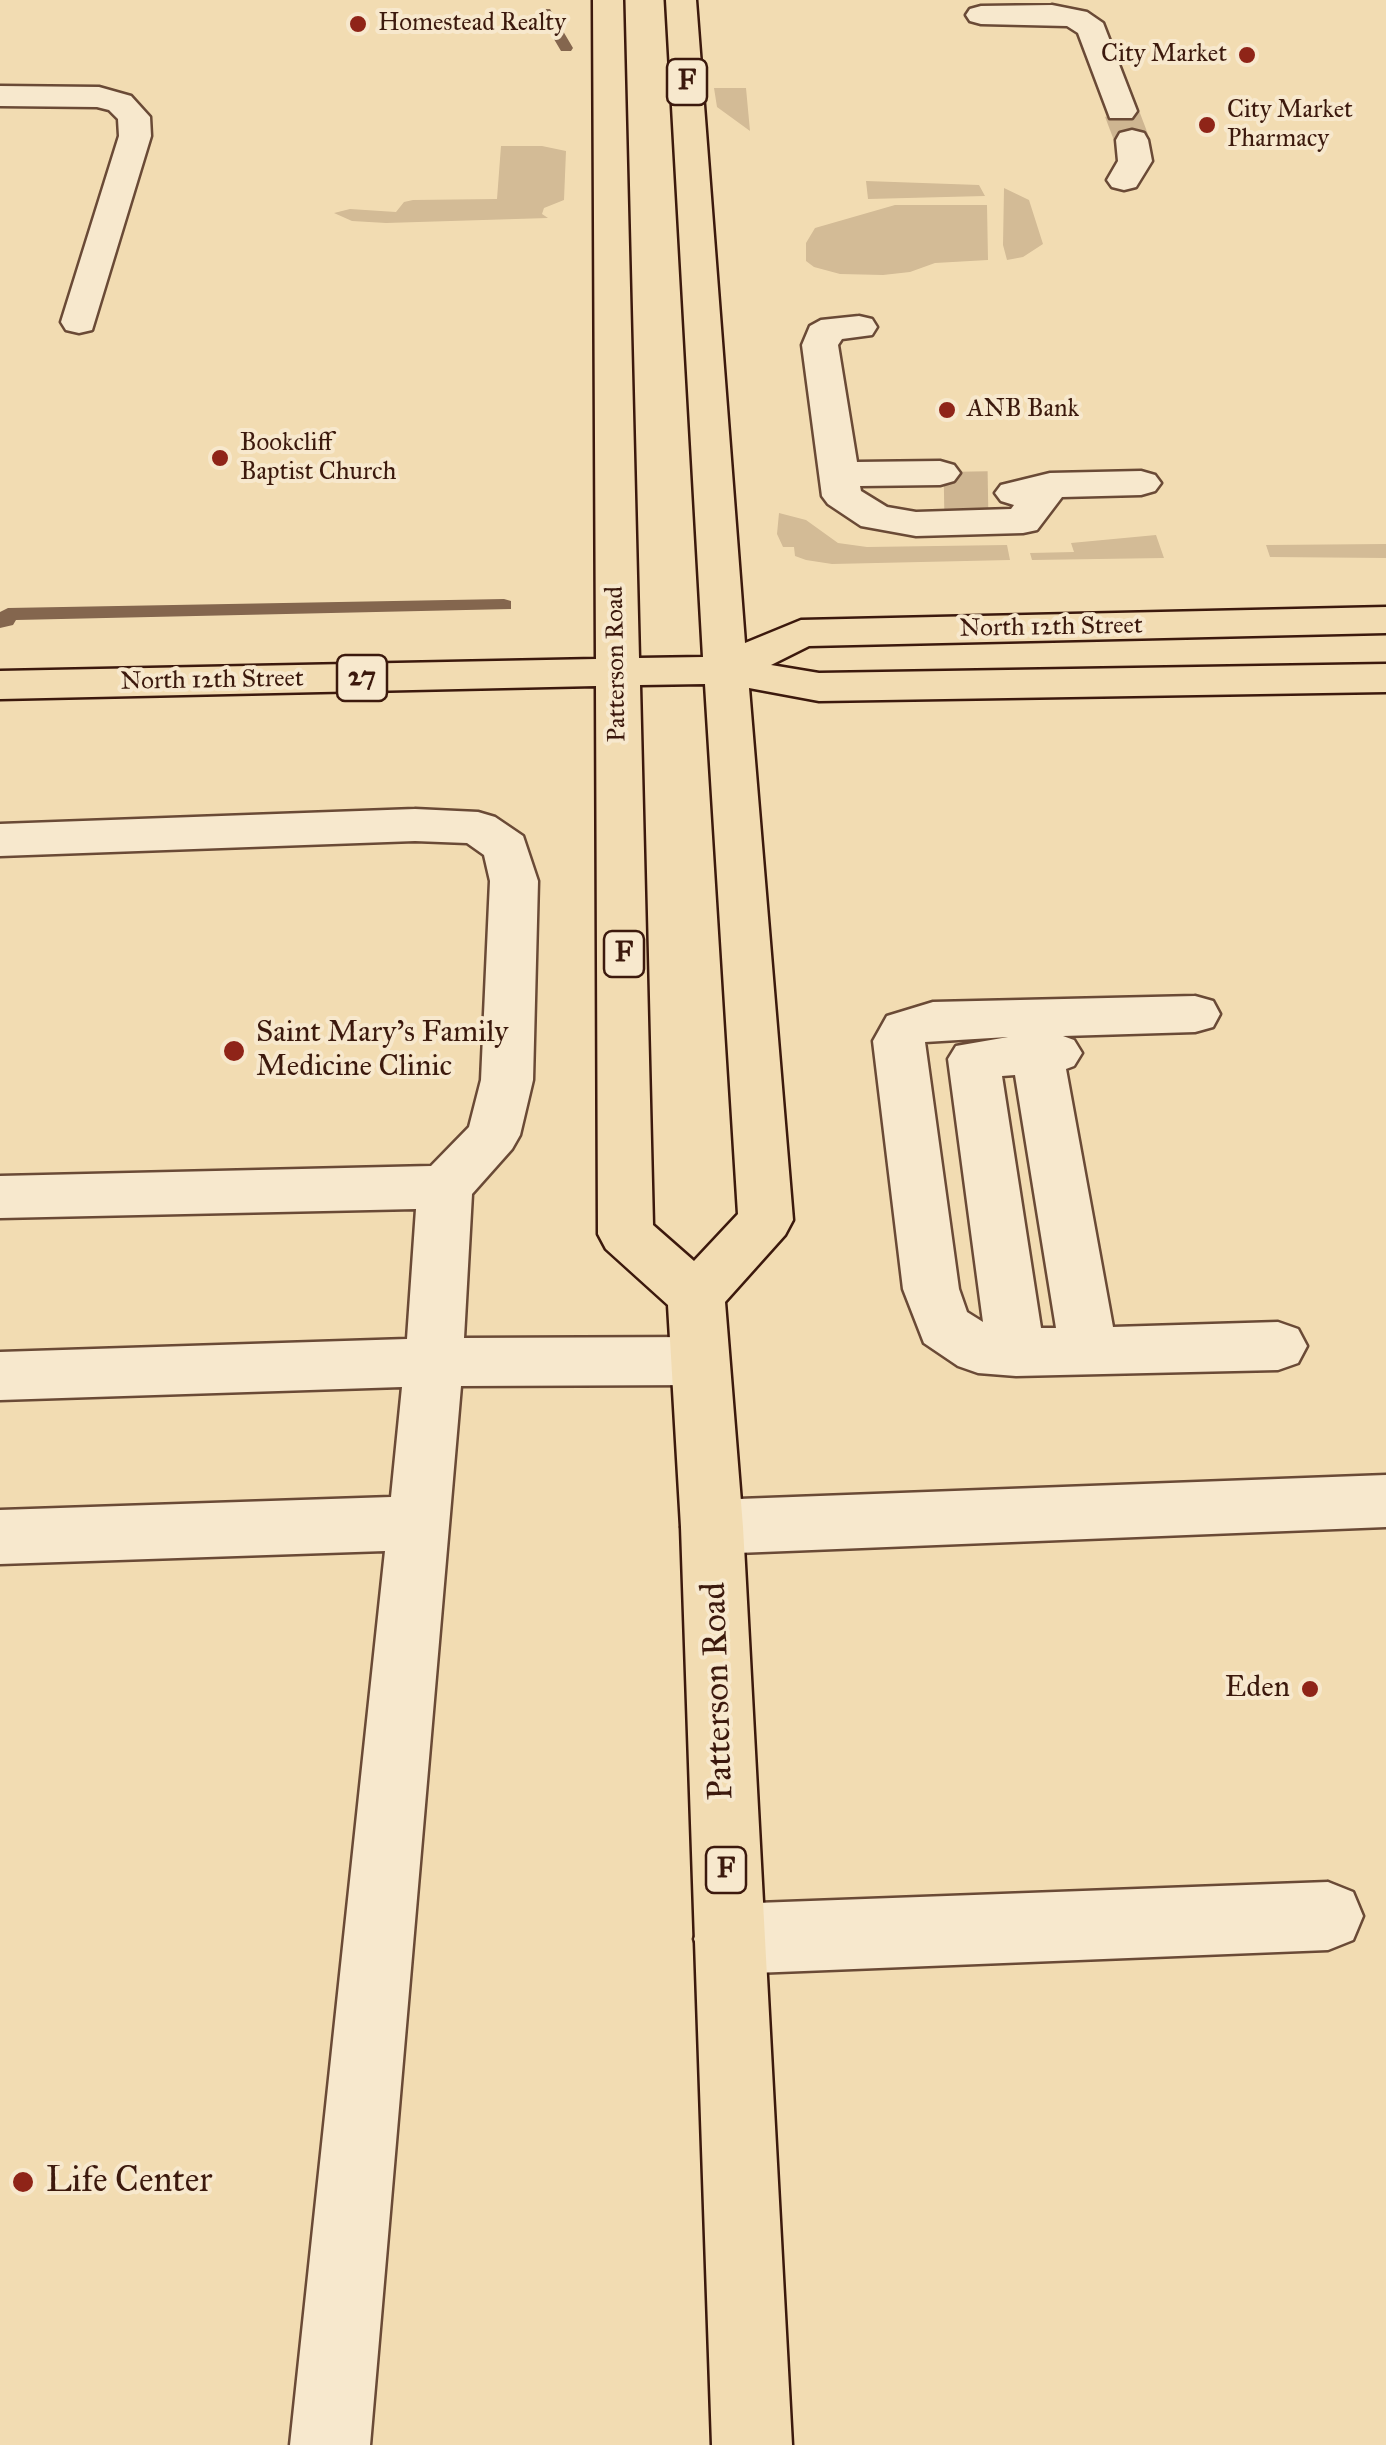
<!DOCTYPE html>
<html>
<head>
<meta charset="utf-8">
<style>
	body { margin:0 }
	canvas { display:block; background:#f2dcb2 }
</style>
</head>
<body>
<canvas width="1386" height="2445"></canvas>
<script>
const context = document.querySelector('canvas').getContext('2d');
context.lineJoin = 'round';
function paint(path, color) {
  context.fillStyle = color;
  context.fill(path, 'evenodd');
}
function toPath(rows) {
  const path = new Path2D();
  for (const r of rows) {
    path.moveTo(r[0], r[1]);
    for (let i = 2; i < r.length; i += 2) path.lineTo(r[i], r[i + 1]);
  }
  return path;
}
function trace(path, color, width, dash) {
  context.strokeStyle = color;
  context.lineWidth = width;
  context.lineCap = dash ? 'butt' : 'round';
  context.setLineDash(dash || []);
  context.stroke(path);
}
function label(font, color, halo, rows, align = 'center') {
  context.font = font + ' "IM FELL Great Primer",serif';
  context.lineWidth = 8;
  context.setLineDash([]);
  context.textBaseline = 'middle';
  context.strokeStyle = halo;
  context.fillStyle = color;
  for (const [text, x, y, turn = 0] of rows) {
    context.save();
    context.translate(x, y);
    context.rotate((+turn || 0) * Math.PI / 180);
    context.textAlign = isNaN(turn) ? turn : align;
    if (halo) context.strokeText(text, 0, 0);
    context.fillText(text, 0, 0);
    context.restore();
  }
}
paint(toPath([
	[714,88,746,88,750,131,717,107],
	[501,146,542,146,566,151,564,200,544,208,542,214,548,218,386,223,352,221,334,213,350,209,396,212,404,202,413,200,497,199],
	[866,181,979,185,985,196,868,199],
	[1004,188,1029,200,1043,244,1023,257,1007,260,1003,245],
	[895,205,987,205,988,260,935,263,910,272,883,275,840,274,814,267,806,261,806,243,815,228],
	[779,513,806,520,838,543,867,547,1007,545,1010,560,832,564,806,560,795,556,794,547,783,547,777,534],
	[1156,535,1164,558,1032,560,1030,553,1074,552,1071,543],
	[1386,544,1386,558,1270,557,1266,545]
]), '#d3bb96');
paint(toPath([
	[540,9,550,9,573,48,571,51,561,51,538,12,540,9],
	[504,599,511,601,511,609,16,620,13,625,0,628,0,612,8,608,504,599]
]), '#84664e');
trace(toPath([
	[1121,111,1132,140]
]), '#ceb591', 34, [34, 16]);
trace(toPath([
	[944,494,1000,493]
]), '#ceb591', 44, [44, 21]);
const minor = toPath([
	[1052,5,1087,12,1103,23,1137,111,1132,118,1110,118,1078,33,1067,26,981,24,970,21,966,15,970,9,981,6,1052,5],
	[0,86,99,87,131,96,150,117,151,136,92,330,79,333,66,330,61,322,119,136,118,119,109,110,97,107,0,106,0,86],
	[1132,130,1144,133,1148,140,1152,161,1136,187,1124,190,1112,187,1107,180,1118,161,1116,140,1120,133,1132,130],
	[859,316,872,319,877,327,872,335,842,339,838,345,857,462,940,461,954,465,960,473,954,481,940,485,860,486,861,491,887,507,916,512,1011,509,1014,505,1001,501,995,493,1001,485,1050,473,1141,471,1155,475,1161,483,1155,491,1141,495,1062,497,1037,530,1023,533,916,536,861,526,828,504,822,496,802,345,810,326,821,320,859,316],
	[415,809,478,812,495,817,523,836,538,881,533,1080,520,1135,512,1149,472,1194,464,1338,700,1337,720,1344,729,1361,720,1378,700,1385,461,1386,370,2445,290,2445,385,1551,0,1564,0,1510,391,1497,402,1387,0,1400,0,1352,407,1339,416,1209,0,1218,0,1176,431,1166,469,1127,481,1080,490,881,484,855,467,843,415,841,0,856,0,824,415,809],
	[1195,996,1213,1001,1220,1014,1213,1027,1195,1032,1063,1036,1074,1040,1082,1053,1074,1066,1066,1069,1113,1327,1278,1322,1298,1329,1307,1346,1298,1363,1278,1370,1016,1376,978,1373,958,1366,924,1343,903,1289,873,1041,887,1016,933,1002,1195,996],
	[1008,1037,956,1046,948,1059,983,1322,967,1312,959,1289,925,1042,1008,1037],
	[1015,1075,1056,1328,1041,1328,1002,1076,1015,1075],
	[1386,1475,1386,1527,712,1554,690,1546,681,1527,690,1508,712,1500,1386,1475],
	[1328,1882,1353,1892,1363,1916,1353,1940,1328,1950,729,1974,704,1964,694,1939,704,1914,729,1904,1328,1882]
]);
const major = toPath([
	[593,0,623,0,639,658,703,657,666,0,696,0,745,643,801,620,1386,607,1386,633,809,646,771,665,819,673,1386,664,1386,692,819,701,749,688,793,1220,785,1235,725,1302,743,1527,792,2445,712,2445,681,1527,668,1305,606,1249,598,1234,596,686,0,699,0,671,596,659,593,0],
	[705,684,738,1214,694,1261,653,1225,640,685,705,684]
]);
trace(minor, '#6a4a36', 5);
trace(major, '#3c190d', 5);
paint(minor, '#f7e8cd');
paint(major, '#f2dcb2');
for (const [x, y, r, color] of [
	[358,24,10,"#8f2418"],
	[1247,55,10,"#8f2418"],
	[1207,125,10,"#8f2418"],
	[947,410,10,"#8f2418"],
	[220,458,10,"#8f2418"],
	[234,1051,12,"#8f2418"],
	[1310,1689,10,"#8f2418"],
	[23,2182,12,"#8f2418"]
]) {
  const dot = new Path2D();
  dot.arc(x, y, r, 0, 2 * Math.PI);
  context.fillStyle = color;
  context.fill(dot);
  trace(dot, '#f7e8cd', 4);
}
label('25px', '#3c190d', '#f7e8cd', [
	["Homestead Realty",378,24],
	["City Market",1227,55,"right"],
	["City Market",1227,111],
	["Pharmacy",1227,140],
	["ANB Bank",967,410],
	["Bookcliff",240,444],
	["Baptist Church",240,473]
], 'left');
label('25px', '#3c190d', '#f7e8cd', [
	["North 12th Street",1051,628,-1],
	["Patterson Road",617,664,-91],
	["North 12th Street",212,681,-1]
]);
for (const [x, y, w] of [
	[687,82,40],
	[362,678,50],
	[624,954,40],
	[726,1870,40]
]) {
  const box = new Path2D();
  box.roundRect(x - w / 2, y - 23, w, 46, 8);
  context.fillStyle = '#f7e8cd';
  context.fill(box);
  trace(box, '#3c190d', 2.5);
}
label('bold 28px', '#3c190d', null, [
	["F",687,82],
	["27",362,678],
	["F",624,954],
	["F",726,1870]
]);
label('30px', '#3c190d', '#f7e8cd', [
	["Saint Mary's Family",256,1034],
	["Medicine Clinic",256,1068],
	["Eden",1290,1689,"right"]
], 'left');
label('35px', '#3c190d', '#f7e8cd', [
	["Patterson Road",719,1691,-92]
]);
label('35px', '#3c190d', '#f7e8cd', [
	["Life Center",46,2182]
], 'left');
</script>
</body>
</html>
